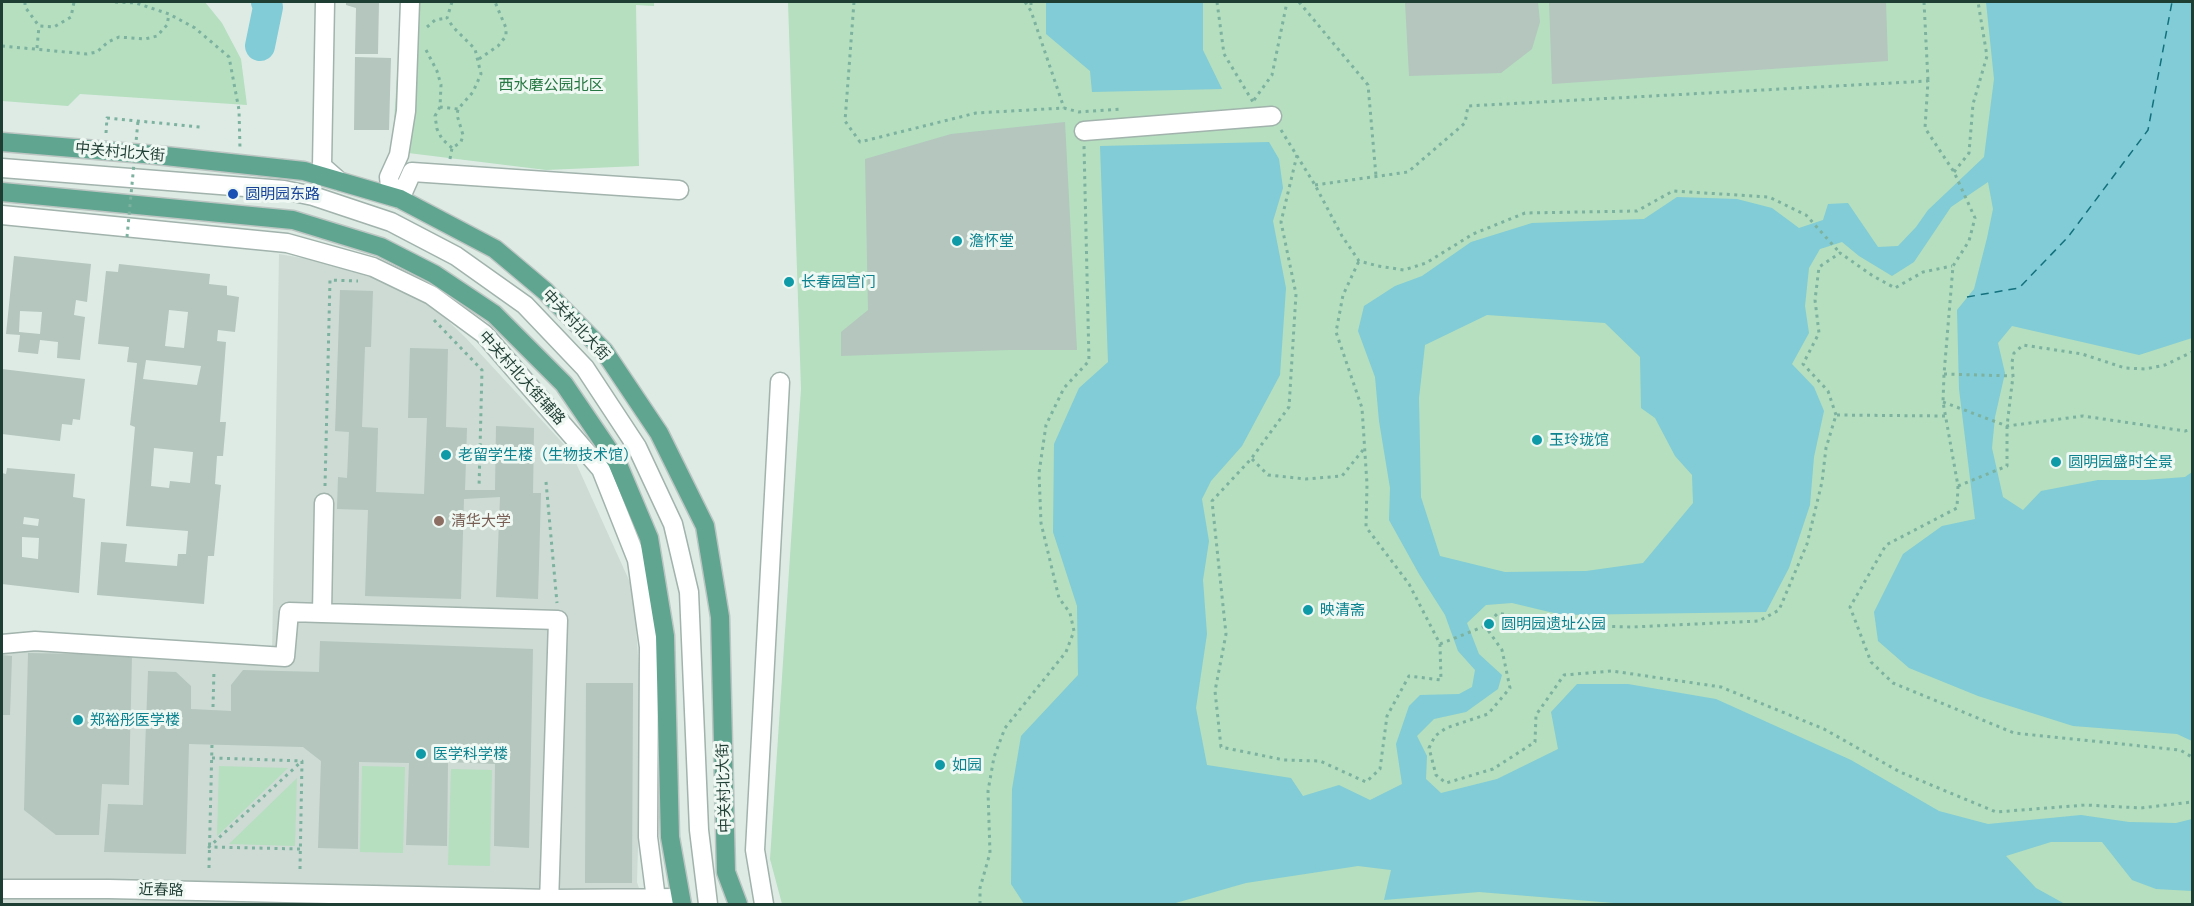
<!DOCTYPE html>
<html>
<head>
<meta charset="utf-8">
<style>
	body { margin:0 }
	#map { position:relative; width:2194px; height:906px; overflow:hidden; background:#deebe5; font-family:"Golos Text",sans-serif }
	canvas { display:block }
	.frame { position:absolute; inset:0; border:3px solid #1e3d33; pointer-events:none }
</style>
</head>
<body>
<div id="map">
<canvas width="2194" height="906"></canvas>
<div class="frame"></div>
</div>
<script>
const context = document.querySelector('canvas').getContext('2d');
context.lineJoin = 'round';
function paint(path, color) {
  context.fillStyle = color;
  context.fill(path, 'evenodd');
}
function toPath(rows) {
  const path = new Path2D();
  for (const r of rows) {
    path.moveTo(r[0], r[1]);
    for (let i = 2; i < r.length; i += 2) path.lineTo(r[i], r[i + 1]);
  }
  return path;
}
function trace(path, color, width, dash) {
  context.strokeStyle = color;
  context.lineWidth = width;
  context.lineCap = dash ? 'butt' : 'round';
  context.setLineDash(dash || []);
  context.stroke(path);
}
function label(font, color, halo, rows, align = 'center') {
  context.font = font + ' "Golos Text","Noto Sans SC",sans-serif';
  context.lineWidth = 6;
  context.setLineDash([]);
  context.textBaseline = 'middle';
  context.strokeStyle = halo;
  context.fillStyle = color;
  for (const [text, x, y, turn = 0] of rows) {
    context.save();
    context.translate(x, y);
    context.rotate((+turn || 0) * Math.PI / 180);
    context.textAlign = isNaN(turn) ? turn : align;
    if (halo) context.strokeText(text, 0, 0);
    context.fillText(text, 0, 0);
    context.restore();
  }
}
paint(toPath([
	[279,254,360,268,426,300,466,338,571,452,633,589,642,708,637,882,644,904,2,904,2,634,272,653]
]), '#cddbd4');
paint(toPath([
	[2,2,205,2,222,23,241,59,247,105,80,94,68,106,2,101],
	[402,2,654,2,654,6,636,5,639,166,546,170,392,151],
	[788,2,2192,2,2192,904,782,904,770,859,801,389],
	[219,766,288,768,217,836],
	[362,766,405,767,403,853,360,852],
	[451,769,492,770,490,866,448,865],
	[297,778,295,846,229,844]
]), '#b5dfbf');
paint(toPath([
	[1046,2,1203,2,1203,50,1222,89,1092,92,1090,71,1046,34],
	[1986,2,2192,2,2192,338,2139,355,2012,326,1998,343,2005,373,1995,417,1992,448,2003,497,2023,510,2041,491,2098,480,2145,480,2185,477,2192,472,2192,741,2177,734,2073,726,1978,696,1909,668,1878,641,1874,612,1903,554,1942,526,1975,519,1959,389,1957,310,1974,289,1987,238,1993,209,1988,182,1951,207,1914,262,1892,276,1859,256,1842,242,1820,249,1809,268,1805,306,1809,333,1792,364,1814,387,1824,411,1814,457,1810,505,1789,568,1766,612,1562,615,1512,603,1486,605,1467,623,1479,654,1502,675,1498,689,1466,712,1434,719,1417,736,1427,756,1426,779,1441,793,1497,779,1558,749,1551,712,1577,684,1628,684,1716,699,1851,760,1939,811,1988,824,2081,815,2129,822,2176,823,2192,819,2192,891,2156,889,2132,880,2102,842,2051,842,2006,856,2036,888,2065,904,1626,904,1479,892,1384,900,1391,870,1358,866,1246,883,1172,904,1024,904,1011,884,1012,789,1021,736,1078,675,1077,606,1053,532,1054,444,1079,388,1108,362,1100,146,1269,142,1279,159,1283,188,1273,221,1286,288,1280,375,1242,446,1211,481,1202,499,1209,541,1203,580,1207,634,1196,708,1207,765,1291,778,1303,796,1339,785,1370,800,1402,784,1396,744,1409,706,1420,695,1459,694,1472,687,1475,670,1458,651,1445,615,1419,574,1389,520,1390,488,1379,421,1375,377,1358,331,1364,306,1395,286,1422,276,1471,242,1532,223,1644,219,1677,197,1737,199,1772,208,1799,228,1823,220,1828,204,1848,203,1878,247,1898,246,1916,227,1928,210,1984,157,1994,79],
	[1487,315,1605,323,1640,357,1641,408,1655,418,1675,456,1692,475,1693,503,1643,563,1586,571,1505,572,1440,556,1421,497,1419,398,1425,345]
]), '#81ccd6');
trace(toPath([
	[260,46,268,7,266,2]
]), '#81ccd6', 30);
trace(toPath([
	[1967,297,2019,288,2068,237,2148,130,2172,2]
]), '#13707d', 1.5, [8, 6]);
paint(toPath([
	[346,2,379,2,378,54,355,54,356,8,346,5],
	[1405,2,1538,2,1540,22,1532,49,1501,73,1409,76],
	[1549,2,1886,2,1888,61,1552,84],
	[355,57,391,58,389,130,354,130],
	[1065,122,1077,350,1008,350,841,356,841,332,868,310,865,159,951,134],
	[14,256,91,264,87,302,76,300,74,315,85,317,80,360,57,358,58,342,40,340,38,354,18,352,20,335,6,334],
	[20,311,42,312,40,334,19,332],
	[119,264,210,274,209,284,227,286,227,295,239,297,235,332,218,330,217,341,226,342,220,422,226,422,223,456,217,456,215,484,221,485,214,556,208,556,204,604,97,595,101,542,127,544,125,562,177,566,178,554,186,554,188,531,126,526,135,427,130,425,137,363,127,362,129,347,98,344,106,271,118,272],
	[169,310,188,312,184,348,165,346],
	[146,360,201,366,197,385,143,379],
	[154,448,193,452,190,483,170,481,169,488,151,486],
	[340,290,373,291,371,347,365,347,362,427,378,428,376,492,424,494,427,418,408,418,410,348,448,349,446,427,467,428,465,490,495,490,496,426,534,428,533,493,541,493,538,599,496,597,500,497,464,499,461,599,365,596,368,510,337,509,338,477,347,478,349,432,335,431],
	[2,369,85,379,80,420,73,419,72,425,62,424,60,441,2,434],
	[7,468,75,474,73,497,85,499,79,593,2,584,2,473,6,474],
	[24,517,39,519,38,526,23,524],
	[22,537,39,538,38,559,22,557],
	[320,641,533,649,529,848,494,846,495,764,448,762,447,846,406,845,409,763,359,762,358,849,318,848,321,761,303,747,189,744,186,854,104,852,108,804,143,805,148,671,176,672,191,686,191,709,231,711,231,685,243,670,319,672],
	[28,653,132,655,129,785,102,784,99,835,56,835,24,810],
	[2,655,12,656,10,715,2,715],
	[586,683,633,683,632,883,585,883]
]), '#b4c6be');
const minor = toPath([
	[325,2,322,166,339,181],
	[1084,131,1272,116],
	[2,168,284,190,313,196,391,222,456,256,525,305,585,368,637,447,673,524,689,592,699,830,708,904],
	[391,196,389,177,399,155,406,111,410,2],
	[400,199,412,172,679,190],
	[2,215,287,243,373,267,431,295,484,334,601,469,637,560,649,647,648,837,656,899,659,904],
	[324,503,322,613,558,620,549,904],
	[2,644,35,641,285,657,289,612,322,613],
	[2,889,109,889,550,899,680,898],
	[764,904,755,850,780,382]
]);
const major = toPath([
	[2,142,156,155,304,171,400,199,495,249,545,291,604,351,659,433,705,526,720,617,726,872,738,904],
	[2,192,293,220,381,247,434,274,494,314,564,384,617,462,649,538,665,636,670,837,682,904]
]);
trace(minor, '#a1b3ac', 21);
trace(major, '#bcc5c2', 21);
trace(toPath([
	[25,2,25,7,39,26,54,27,71,17,74,2],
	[115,2,136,3,169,14,195,28,229,57,239,110,240,149],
	[854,2,845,121,860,142,976,113,1064,108,1079,112,1122,109],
	[1025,2,1031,11,1064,108],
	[1031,2,1031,9],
	[1217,2,1224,54,1253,102],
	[1299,2,1368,85,1376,176],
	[1924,2,1928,81],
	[427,27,435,20,447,18],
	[2,46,87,54,97,52,108,42,119,37,145,39,157,36,167,25,169,14],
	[37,48,39,26],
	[426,50,437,71,441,85,440,107,458,109],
	[479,59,498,46,506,36,506,28,495,2],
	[1254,100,1272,75,1287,2],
	[440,107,435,116,437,129,442,139,452,148],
	[1281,130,1315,185,1342,236,1359,261,1378,266,1404,270,1426,263,1473,234,1525,213,1637,211,1673,191,1769,197,1806,215,1840,253],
	[106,133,107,118,200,127],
	[1297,155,1281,222,1296,294,1289,407,1251,459,1212,501,1226,634,1215,691,1221,747,1284,760,1320,761,1366,782,1380,769,1387,716,1409,676,1441,680,1440,644,1409,584,1366,527,1367,484,1362,408,1336,332,1343,295,1359,261],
	[450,159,452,148,461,142,463,135,457,115,458,109,473,92,481,74,475,49,453,27,447,18,452,2],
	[1954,172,1969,153,1973,104,1987,56,1978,2],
	[1315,185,1408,172,1465,123,1468,106,1928,81,1925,128,1954,172,1975,218,1969,241,1953,266,1944,374,1943,402,1958,486,1957,508,1886,545,1850,607,1871,662,1893,683,2014,733,2180,750,2192,757],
	[434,320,482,370,479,488],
	[1944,374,2013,376],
	[1943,402,2007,426,2083,416,2185,431,2192,429],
	[1836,415,1828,391,1803,364,1819,333,1815,300,1819,267,1840,253,1873,276,1895,288,1923,272,1952,266],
	[1945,416,1836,415,1826,448,1822,482,1807,544,1779,610,1759,621,1632,627,1555,625,1498,613,1485,626,1502,650,1510,688,1488,714,1446,728,1435,736,1429,748,1436,775,1446,783,1493,769,1535,742,1536,715,1564,675,1612,671,1721,687,1824,729,1900,772,1996,812,2086,805,2141,808,2192,802],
	[1252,459,1268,475,1306,479,1342,476,1363,450],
	[546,482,557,603],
	[325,486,330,280,358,281],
	[1958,486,2007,466,2007,426,2013,376,2012,362,2014,353,2023,345,2082,354,2125,368,2145,369,2165,365,2192,352],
	[1440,644,1485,626],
	[213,707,214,670],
	[212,758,302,761,300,869],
	[300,849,209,847,302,761],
	[209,868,212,744],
	[980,904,980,888,990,853,988,791,994,757,1005,728,1066,652,1074,631,1070,613,1059,598,1041,523,1039,473,1046,425,1064,388,1089,361,1084,146]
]), '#7cb29f', 3, [3, 4.5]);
trace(minor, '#fff', 18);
trace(major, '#5fa590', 18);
trace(toPath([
	[127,237,138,121]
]), '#7cb29f', 3, [3, 4.5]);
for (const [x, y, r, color] of [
	[233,194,6,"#1a4fb4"],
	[957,241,6,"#0f9aa8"],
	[789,282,6,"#0f9aa8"],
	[1537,440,6,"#0f9aa8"],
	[446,455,6,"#0f9aa8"],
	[2056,462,6,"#0f9aa8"],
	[439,521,6,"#8d6e63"],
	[1308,610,6,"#0f9aa8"],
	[1489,624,6,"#0f9aa8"],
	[78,720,6,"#0f9aa8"],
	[421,754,6,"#0f9aa8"],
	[940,765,6,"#0f9aa8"]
]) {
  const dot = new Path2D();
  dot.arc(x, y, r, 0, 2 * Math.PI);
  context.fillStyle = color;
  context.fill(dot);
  trace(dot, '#eff8f3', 2);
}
label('15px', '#257741', '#eff8f3', [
	["西水磨公园北区",551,85]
]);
label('15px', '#1e3d33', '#eff8f3', [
	["中关村北大街",120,152,5],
	["中关村北大街",576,325,47],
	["中关村北大街辅路",522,378,48],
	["中关村北大街",724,788,-92],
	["近春路",161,890,1]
]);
label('15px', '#164399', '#eff8f3', [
	["圆明园东路",245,194]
], 'left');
label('15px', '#0d838f', '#eff8f3', [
	["澹怀堂",969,241],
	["长春园宫门",801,282],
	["玉玲珑馆",1549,440],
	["老留学生楼（生物技术馆）",458,455],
	["圆明园盛时全景",2068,462],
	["映清斋",1320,610],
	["圆明园遗址公园",1501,624],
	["郑裕彤医学楼",90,720],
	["医学科学楼",433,754],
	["如园",952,765]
], 'left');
label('15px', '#785e54', '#eff8f3', [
	["清华大学",451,521]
], 'left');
</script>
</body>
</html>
